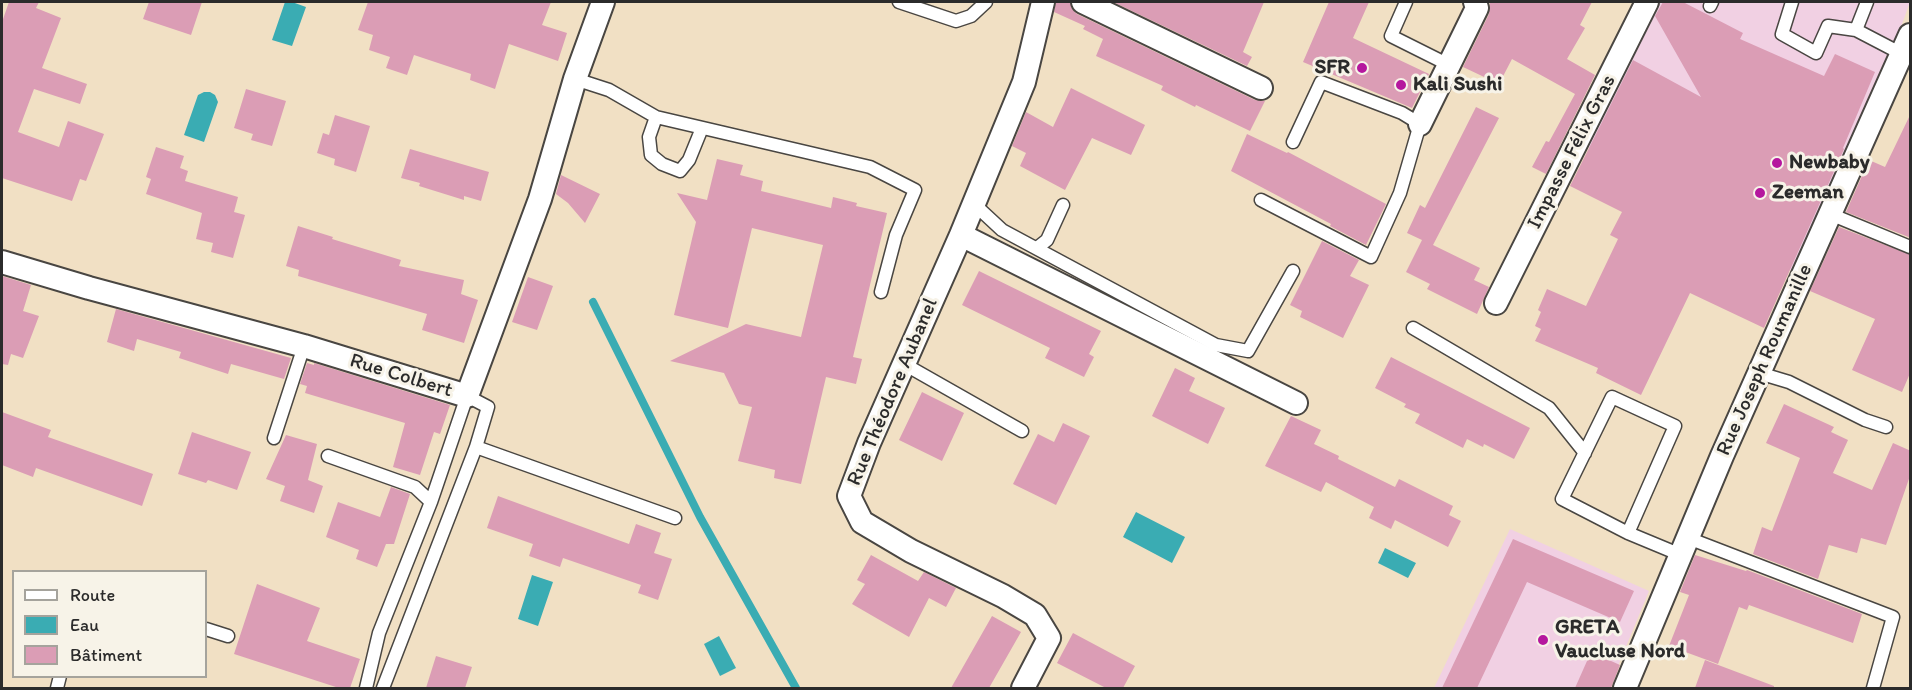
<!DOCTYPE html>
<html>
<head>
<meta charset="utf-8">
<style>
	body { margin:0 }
	#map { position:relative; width:1912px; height:690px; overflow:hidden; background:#f1e0c4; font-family:Itim,sans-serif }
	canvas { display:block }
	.frame { position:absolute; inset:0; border:3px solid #2b2b2b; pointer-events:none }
	.legend { position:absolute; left:12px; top:570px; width:195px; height:108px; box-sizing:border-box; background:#f7f3e8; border:2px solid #a5a39c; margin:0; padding:8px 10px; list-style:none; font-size:18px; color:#2b2b2b }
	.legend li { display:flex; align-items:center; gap:12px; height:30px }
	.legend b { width:30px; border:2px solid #a5a39c }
</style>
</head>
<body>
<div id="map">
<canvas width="1912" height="690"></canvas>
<div class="frame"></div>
<ul class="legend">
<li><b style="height:8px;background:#fff"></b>Route</li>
<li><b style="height:16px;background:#3aacb3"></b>Eau</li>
<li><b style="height:16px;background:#db9db5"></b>Bâtiment</li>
</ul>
</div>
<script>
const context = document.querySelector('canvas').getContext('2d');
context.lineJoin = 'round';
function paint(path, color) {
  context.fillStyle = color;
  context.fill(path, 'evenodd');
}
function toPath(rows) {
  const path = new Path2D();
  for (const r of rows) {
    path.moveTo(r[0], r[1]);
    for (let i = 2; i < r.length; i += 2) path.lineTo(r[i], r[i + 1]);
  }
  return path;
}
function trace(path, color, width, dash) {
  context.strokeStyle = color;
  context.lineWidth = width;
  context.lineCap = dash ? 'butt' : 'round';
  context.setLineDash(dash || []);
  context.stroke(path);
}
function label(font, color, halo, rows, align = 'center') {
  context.font = font + ' Itim,sans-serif';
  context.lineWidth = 6;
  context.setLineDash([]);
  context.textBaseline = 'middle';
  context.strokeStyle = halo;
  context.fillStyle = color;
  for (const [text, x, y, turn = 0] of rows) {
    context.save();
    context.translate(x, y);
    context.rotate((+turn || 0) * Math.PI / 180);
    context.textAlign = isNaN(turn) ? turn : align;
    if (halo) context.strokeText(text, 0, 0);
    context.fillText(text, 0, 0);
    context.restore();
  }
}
paint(toPath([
	[1659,2,1910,2,1884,74,1796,273,1662,210,1669,193,1583,144],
	[1510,529,1649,591,1609,688,1434,688]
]), '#f1d0e3');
paint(toPath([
	[285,2,292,2,306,7,292,46,272,40],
	[204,92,210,92,215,95,218,102,204,142,184,135,198,95],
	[1136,512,1185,537,1172,563,1123,537],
	[1385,548,1416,563,1408,578,1378,563],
	[532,575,553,582,538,626,518,619],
	[719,636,736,668,720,676,704,644]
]), '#3aacb3');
trace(toPath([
	[593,302,700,517,796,688]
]), '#3aacb3', 8);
paint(toPath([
	[9,2,39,2,36,8,61,18,42,68,87,84,80,104,34,89,18,132,59,147,68,121,104,134,86,181,80,179,72,201,2,178,2,22],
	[149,2,202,2,191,35,143,19],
	[368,2,551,2,542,25,567,33,558,61,509,44,495,89,470,80,471,74,414,55,407,75,386,68,390,57,369,50,373,35,358,30],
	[1056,2,1070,2,1072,9,1077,14,1255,100,1265,101,1250,131,1196,105,1195,107,1161,90,1163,86,1096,56,1103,39,1083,29,1085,26,1054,12],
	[1113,2,1264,2,1243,52,1252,57,1247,66],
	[1329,2,1369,2,1353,38,1429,74,1412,108,1303,62],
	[1490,2,1592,2,1580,25,1585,28,1567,59,1595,75,1546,174,1532,167,1546,141,1549,142,1575,94,1512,59,1499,84,1463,67,1489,14],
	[1663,2,1683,2,1743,33,1740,39,1824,76,1835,54,1875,72,1843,148,1844,149,1764,328,1690,293,1641,395,1596,373,1598,368,1535,341,1541,329,1535,326,1541,312,1538,310,1547,289,1586,306,1618,239,1610,235,1622,212,1570,186,1633,60,1701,97,1655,16],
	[1071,88,1145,125,1131,155,1092,138,1065,190,1020,166,1026,153,1012,146,1026,112,1053,127],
	[246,89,286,101,272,146,251,140,253,134,234,128],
	[1476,107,1499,118,1433,245,1480,268,1474,280,1489,287,1477,314,1427,289,1430,284,1406,272,1422,240,1407,233,1420,205,1425,208],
	[1911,113,1911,238,1846,212,1869,160,1885,167],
	[335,115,370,126,356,172,334,165,335,159,317,153,323,133,329,135],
	[1247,134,1287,153,1288,152,1386,204,1366,245,1330,226,1331,224,1231,171],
	[156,147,184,156,180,168,188,171,185,181,238,197,234,212,245,215,233,258,211,252,213,243,196,239,202,213,146,194,151,179,146,177],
	[410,149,489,172,481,201,464,196,464,200,419,186,420,183,401,178],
	[717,159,743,165,740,175,763,181,761,191,831,208,833,197,857,203,856,206,887,213,853,357,862,359,856,384,826,377,801,484,774,478,775,470,738,461,752,407,739,404,724,373,670,361,746,324,801,337,823,245,752,228,728,328,674,315,696,222,677,193,707,200],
	[561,175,600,194,585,223,568,203,556,194],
	[298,226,333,237,332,239,401,260,399,266,464,280,461,294,478,300,464,343,422,330,427,314,298,276,299,270,286,266],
	[1839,227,1911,255,1911,371,1902,392,1852,370,1875,319,1810,291],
	[1322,241,1359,260,1350,276,1369,285,1343,338,1300,317,1302,311,1290,305],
	[979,271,1101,331,1089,354,1094,357,1084,377,1045,358,1050,348,962,305],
	[2,276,31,285,23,311,39,316,23,358,11,354,8,365,2,364],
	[528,277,553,286,537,330,512,322],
	[116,309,291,358,284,379,231,364,228,374,179,358,181,352,137,339,134,351,107,342],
	[1391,357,1530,428,1514,459,1484,444,1483,447,1467,439,1463,448,1415,423,1420,414,1404,407,1406,404,1375,388],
	[307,363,314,365,314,363,450,405,440,434,434,432,420,475,393,467,405,423,305,393,307,386,300,384],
	[1175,368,1195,378,1189,391,1225,408,1208,444,1152,416],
	[922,392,964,413,942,461,899,440],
	[1784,404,1834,427,1831,432,1848,440,1833,473,1872,490,1893,443,1911,451,1911,473,1886,545,1861,538,1857,553,1829,545,1818,579,1753,554,1762,527,1772,531,1800,458,1766,443],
	[2,412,51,430,48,437,153,474,142,506,36,468,33,477,2,465],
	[1291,416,1321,430,1314,444,1339,456,1338,459,1395,487,1399,479,1453,506,1449,515,1461,521,1448,547,1395,520,1391,529,1369,518,1374,507,1326,482,1321,492,1265,466],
	[1063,423,1090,436,1056,505,1013,484,1038,434,1054,442],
	[192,432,251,452,237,490,208,480,206,483,178,474],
	[286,435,317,444,308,480,323,486,314,513,280,501,285,486,266,479],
	[391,487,410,494,394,544,386,544,377,567,356,559,359,550,326,537,338,502,380,517],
	[498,496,629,544,636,524,661,533,654,553,672,559,658,600,638,593,641,585,563,558,560,567,529,556,533,544,487,528],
	[1513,539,1634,591,1620,622,1527,582,1477,688,1442,688],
	[871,555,918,581,924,572,956,588,946,607,929,598,909,637,852,604,865,584,857,580],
	[1695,555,1746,571,1747,570,1862,614,1853,643,1749,605,1747,610,1739,607,1718,664,1669,646,1689,595,1680,592],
	[257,584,320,608,307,641,360,659,350,688,339,688,234,654],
	[992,616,1021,632,989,688,951,688],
	[1073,633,1135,666,1123,688,1106,688,1057,663],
	[1591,652,1620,665,1611,688,1575,688],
	[436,656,472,667,465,688,426,688],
	[1705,660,1774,686,1774,688,1695,688]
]), '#db9db5');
const lane = toPath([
	[899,2,956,21,971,16,986,2],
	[1406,2,1391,36,1449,65],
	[1792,2,1782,34,1816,53,1828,26,1856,30],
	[1867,2,1856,30,1902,54],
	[1710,6,1712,2],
	[575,79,609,90,656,117,870,167,915,190,896,235,881,292],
	[656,117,649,137,651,155,662,164,680,171,689,160,702,128],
	[1261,200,1371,257,1400,193,1420,124,1402,113,1321,82,1293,142],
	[974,204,1002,230,1216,345,1248,351,1293,271],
	[1830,214,1910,247],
	[1037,248,1047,240,1063,205],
	[1413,328,1549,408,1585,453],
	[904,364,1022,431],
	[1759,373,1789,382,1865,420,1886,427],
	[274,438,304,346],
	[328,456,415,487,431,502,379,633,366,688],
	[431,502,467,396,488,407,476,447,675,518],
	[1628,533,1675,426,1612,397,1562,499,1628,533,1681,555],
	[1688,538,1893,617,1873,688],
	[206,629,228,636],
	[57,688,60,676],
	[383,688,476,447]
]);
const street = toPath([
	[1083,2,1261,88],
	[1420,124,1477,8,1475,2],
	[961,235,1296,403],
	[2,262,89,288,304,346,467,396,540,199,575,79,603,2],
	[1496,303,1647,2],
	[1023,688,1049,638,1035,615,1003,596,911,551,862,522,849,496,869,443,961,235,1024,82,1043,2],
	[1625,688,1722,456,1910,35]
]);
trace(lane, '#494642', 15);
trace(street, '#494642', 26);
trace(lane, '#fff', 12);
trace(street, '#fff', 22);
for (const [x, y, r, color] of [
	[1362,68,6,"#b5179e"],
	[1401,85,6,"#b5179e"],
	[1777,163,6,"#b5179e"],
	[1760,193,6,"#b5179e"],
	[1543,640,6,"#b5179e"]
]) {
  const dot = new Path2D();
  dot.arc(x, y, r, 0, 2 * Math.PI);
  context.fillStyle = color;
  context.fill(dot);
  trace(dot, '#f7f3e8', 2);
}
label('bold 21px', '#2b2b2b', '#f7f3e8', [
	["SFR",1350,68,"right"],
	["Kali Sushi",1413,85],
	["Newbaby",1789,163],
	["Zeeman",1772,193],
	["GRETA",1555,628],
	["Vaucluse Nord",1555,652]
], 'left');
label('21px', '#2b2b2b', '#f7f3e8', [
	["Impasse Félix Gras",1572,152,-63],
	["Rue Joseph Roumanille",1765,360,-66],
	["Rue Colbert",401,376,17],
	["Rue Théodore Aubanel",893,392,-67]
]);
</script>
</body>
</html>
